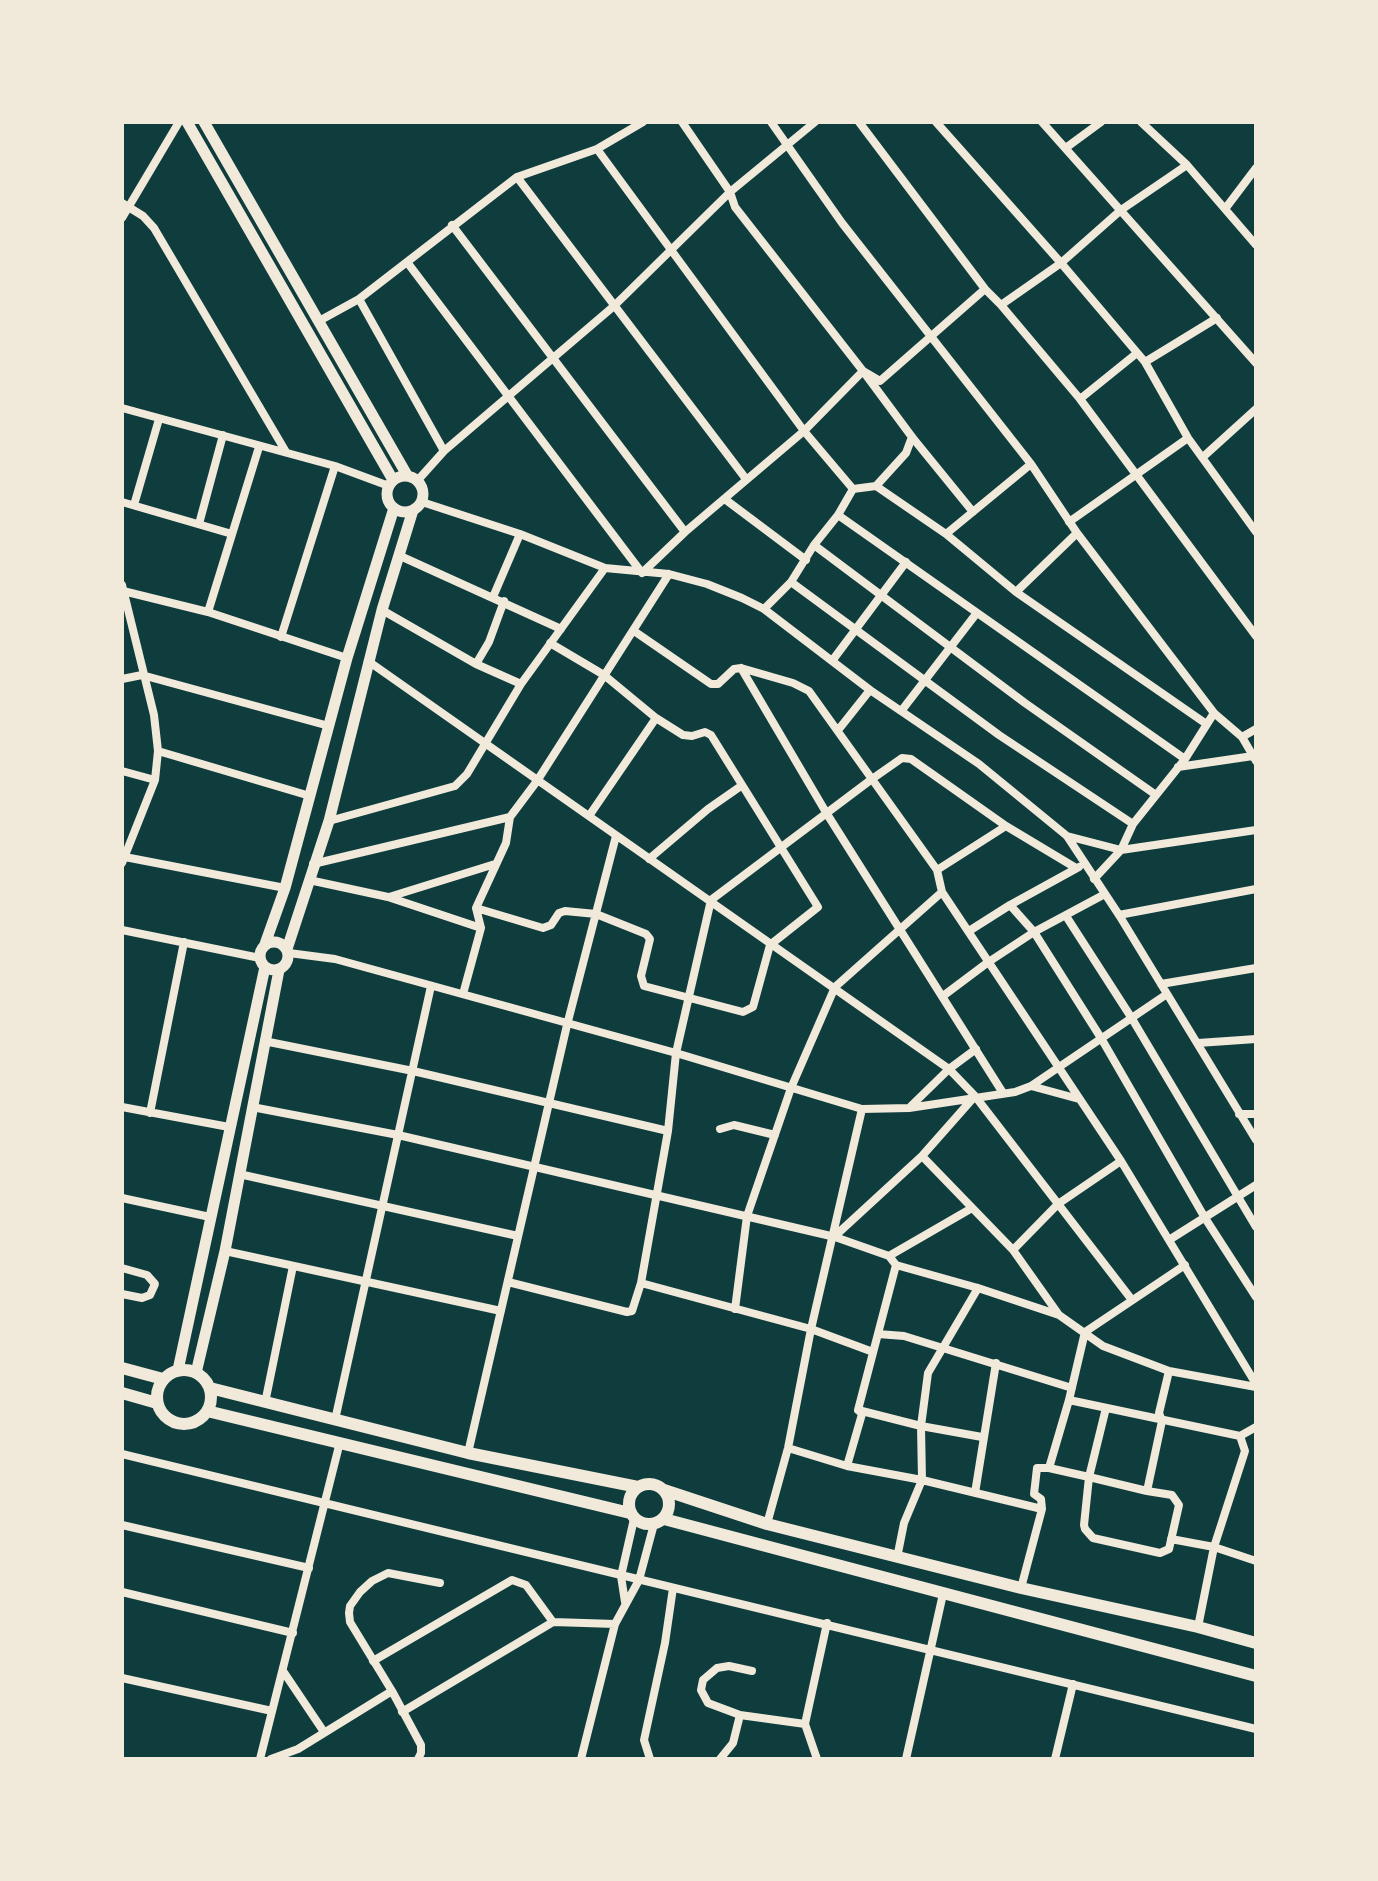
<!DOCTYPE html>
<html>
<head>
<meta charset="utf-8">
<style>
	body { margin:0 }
	#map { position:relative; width:1378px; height:1881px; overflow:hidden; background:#0f3d3e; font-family:Cabin,sans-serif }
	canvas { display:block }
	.frame { position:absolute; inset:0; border:124px solid #f1e9da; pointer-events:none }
</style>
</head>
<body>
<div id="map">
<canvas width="1378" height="1881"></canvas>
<div class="frame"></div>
</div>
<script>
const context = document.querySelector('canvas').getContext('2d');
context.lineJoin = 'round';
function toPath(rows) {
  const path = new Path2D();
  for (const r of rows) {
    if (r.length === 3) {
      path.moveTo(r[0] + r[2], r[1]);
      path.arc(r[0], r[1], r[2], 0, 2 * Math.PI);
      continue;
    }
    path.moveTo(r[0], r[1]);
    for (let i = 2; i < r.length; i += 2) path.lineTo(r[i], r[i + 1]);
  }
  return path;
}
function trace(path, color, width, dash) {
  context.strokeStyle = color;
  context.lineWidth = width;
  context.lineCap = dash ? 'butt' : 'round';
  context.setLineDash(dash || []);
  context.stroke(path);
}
trace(toPath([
	[682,122,730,192,735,207,863,371,912,437,973,512],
	[771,122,842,223,1031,464,1077,533,1214,713,1242,737,1256,761],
	[859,122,985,289,1001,305,1080,399,1256,636],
	[936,122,1061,263,1145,362,1188,438,1256,532],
	[1042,122,1256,363],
	[1141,122,1187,165,1256,245],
	[1067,147,1101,122],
	[597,149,804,431,853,489],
	[517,177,746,479],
	[122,203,143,216,154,228,286,452],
	[1225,209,1256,168],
	[122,218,179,122],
	[452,225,685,532],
	[407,262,642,573,685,532,804,431,863,371,880,381,985,289],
	[359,299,444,451],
	[1001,305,1061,263,1121,210,1187,165],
	[319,321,359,299,517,177,597,149,643,122],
	[1145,362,1217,318],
	[1080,399,1137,353],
	[122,408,335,466,389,486],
	[1203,457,1256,409],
	[418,480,444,451,614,306,730,192,815,122],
	[876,486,946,534,1031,464],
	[726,500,806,560],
	[122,502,232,534],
	[422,502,520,534,605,568,669,574,707,584,742,598,764,609,870,690,979,764,1067,836,1119,915,1256,1140],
	[134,505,159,419],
	[838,515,1185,759],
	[1069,522,1188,438],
	[199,524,223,435],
	[946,534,1016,592,1205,723],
	[814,545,1025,703,1156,795],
	[398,555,561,629],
	[791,582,999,735,1133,824],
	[122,585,154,715,158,751,155,780,122,863],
	[123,591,208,612,347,658],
	[1016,592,1077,533],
	[493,597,520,534],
	[764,609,791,582,814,545,838,515,853,489,876,486,906,453,912,437],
	[382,610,476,664,521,684],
	[208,612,259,447],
	[634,631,711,684,718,684,734,669,741,668,793,683,809,691,937,870,942,892,1121,1161,1256,1384],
	[281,637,335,466],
	[368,661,949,1069,975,1096,1132,1300],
	[832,661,906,562],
	[476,664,489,642,504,601],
	[741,668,827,814,1003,1093],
	[122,679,142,675,329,726],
	[902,710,976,614],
	[839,729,870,690],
	[1242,737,1256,729],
	[158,751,310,796],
	[1178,767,1253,756],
	[122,771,155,780],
	[589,816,656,718],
	[329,821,455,786,467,774,521,684,605,568],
	[1067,836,1121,850,1256,830],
	[125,857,285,888],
	[649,859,708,809,741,786],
	[313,864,510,817],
	[937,870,1006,826],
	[1094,879,1121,850,1133,824,1185,759,1214,713],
	[309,880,388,897,481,928],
	[389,897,495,864],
	[1010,905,1034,932,1101,1038,1205,1218,1256,1297],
	[476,908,543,928,551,925,559,913,565,911,596,914,646,934,650,939,641,976,644,986,743,1012,753,1007,770,945,818,907,711,735,705,732,692,736,683,735,656,718,604,675,550,643],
	[1119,915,1256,889],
	[1066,916,1131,1017,1256,1227],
	[122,930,260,958],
	[969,931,1010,905,1079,867],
	[289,953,335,959,676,1053,862,1109,909,1108,1015,1092,1031,1086,1167,994],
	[1161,984,1256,968],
	[463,994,481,928,476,908,506,843,510,817,537,781,669,574],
	[943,996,987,963,1034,932,1105,894],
	[264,1041,413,1071,668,1131],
	[1198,1043,1256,1039],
	[1031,1086,1079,1099],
	[911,1106,949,1069,976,1049],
	[122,1107,229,1127],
	[252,1107,398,1135,835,1237,889,1256,896,1265,978,1288,1059,1315],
	[150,1113,184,942],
	[1239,1114,1256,1114],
	[720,1129,734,1125,775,1135],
	[922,1156,1013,1250,1059,1315,1103,1346,1169,1371,1256,1387],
	[239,1174,518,1236],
	[122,1198,210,1217],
	[835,1236,922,1156,975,1096],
	[1169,1240,1256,1185],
	[1013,1250,1058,1204,1121,1161],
	[225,1251,501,1311],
	[889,1256,972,1208],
	[122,1268,147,1275,155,1284,150,1295,142,1298,122,1294],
	[508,1282,627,1312,632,1311,641,1283,668,1131,676,1053,711,900,872,779,902,758,911,759,1006,826,1076,868],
	[641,1283,811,1329,873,1352],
	[735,1309,747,1216,791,1088,835,987,942,892],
	[878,1334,904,1336,1072,1388],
	[1069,1400,1240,1436,1256,1427],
	[265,1403,293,1266],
	[858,1410,921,1426,982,1437],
	[335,1420,431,986],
	[788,1448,847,1466,922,1480,1042,1509],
	[468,1453,567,1025,616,836],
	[122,1454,1256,1729],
	[847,1466,862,1414,858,1410,896,1265],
	[1049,1468,1089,1477,1147,1491,1172,1495,1179,1505,1169,1549,1160,1553,1093,1538,1085,1529,1084,1525,1089,1477,1106,1408],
	[1147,1491,1162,1421,1159,1413,1169,1371],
	[975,1493,996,1363],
	[767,1524,788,1448,811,1329,862,1109],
	[122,1525,309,1568],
	[1171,1539,1214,1547,1256,1561],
	[897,1558,904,1523,922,1480,921,1426,928,1373,978,1288],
	[1021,1588,1042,1509,1041,1499,1034,1494,1037,1468,1049,1468,1069,1400,1085,1332,1185,1265],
	[122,1592,293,1633],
	[625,1602,621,1576,634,1519],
	[1198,1627,1214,1547,1245,1451,1240,1436],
	[373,1661,512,1580,526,1585,553,1622],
	[283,1671,324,1732],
	[122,1678,272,1711],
	[402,1712,553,1622,615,1624],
	[740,1715,708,1703,701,1690,703,1680,717,1668,729,1666,752,1671],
	[260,1759,340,1442],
	[271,1759,298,1749,392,1691],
	[418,1759,421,1753,421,1745,392,1691,350,1622,349,1613,350,1606,360,1592,372,1581,388,1573,440,1583],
	[581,1759,615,1624,639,1580,654,1524],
	[650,1759,644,1740,665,1643,673,1588],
	[720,1759,733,1743,740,1715,805,1724],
	[817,1759,805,1724,827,1623],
	[906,1759,943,1594],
	[1055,1759,1073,1684]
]), '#f1e9da', 8);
trace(toPath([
	[187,122,393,480],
	[204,122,407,475],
	[405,494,18],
	[274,956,14],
	[265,944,285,888,347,658,394,508],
	[287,949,329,821,382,610,413,510],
	[178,1370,265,967],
	[196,1373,225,1251,279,970]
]), '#f1e9da', 11);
trace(toPath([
	[122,1368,163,1379],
	[184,1397,27],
	[210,1388,468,1453,638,1487],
	[122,1393,157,1403],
	[207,1411,630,1513],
	[649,1504,20],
	[664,1490,767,1524,1021,1588,1198,1627,1256,1643],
	[664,1519,1256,1676]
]), '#f1e9da', 12);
</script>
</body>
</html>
